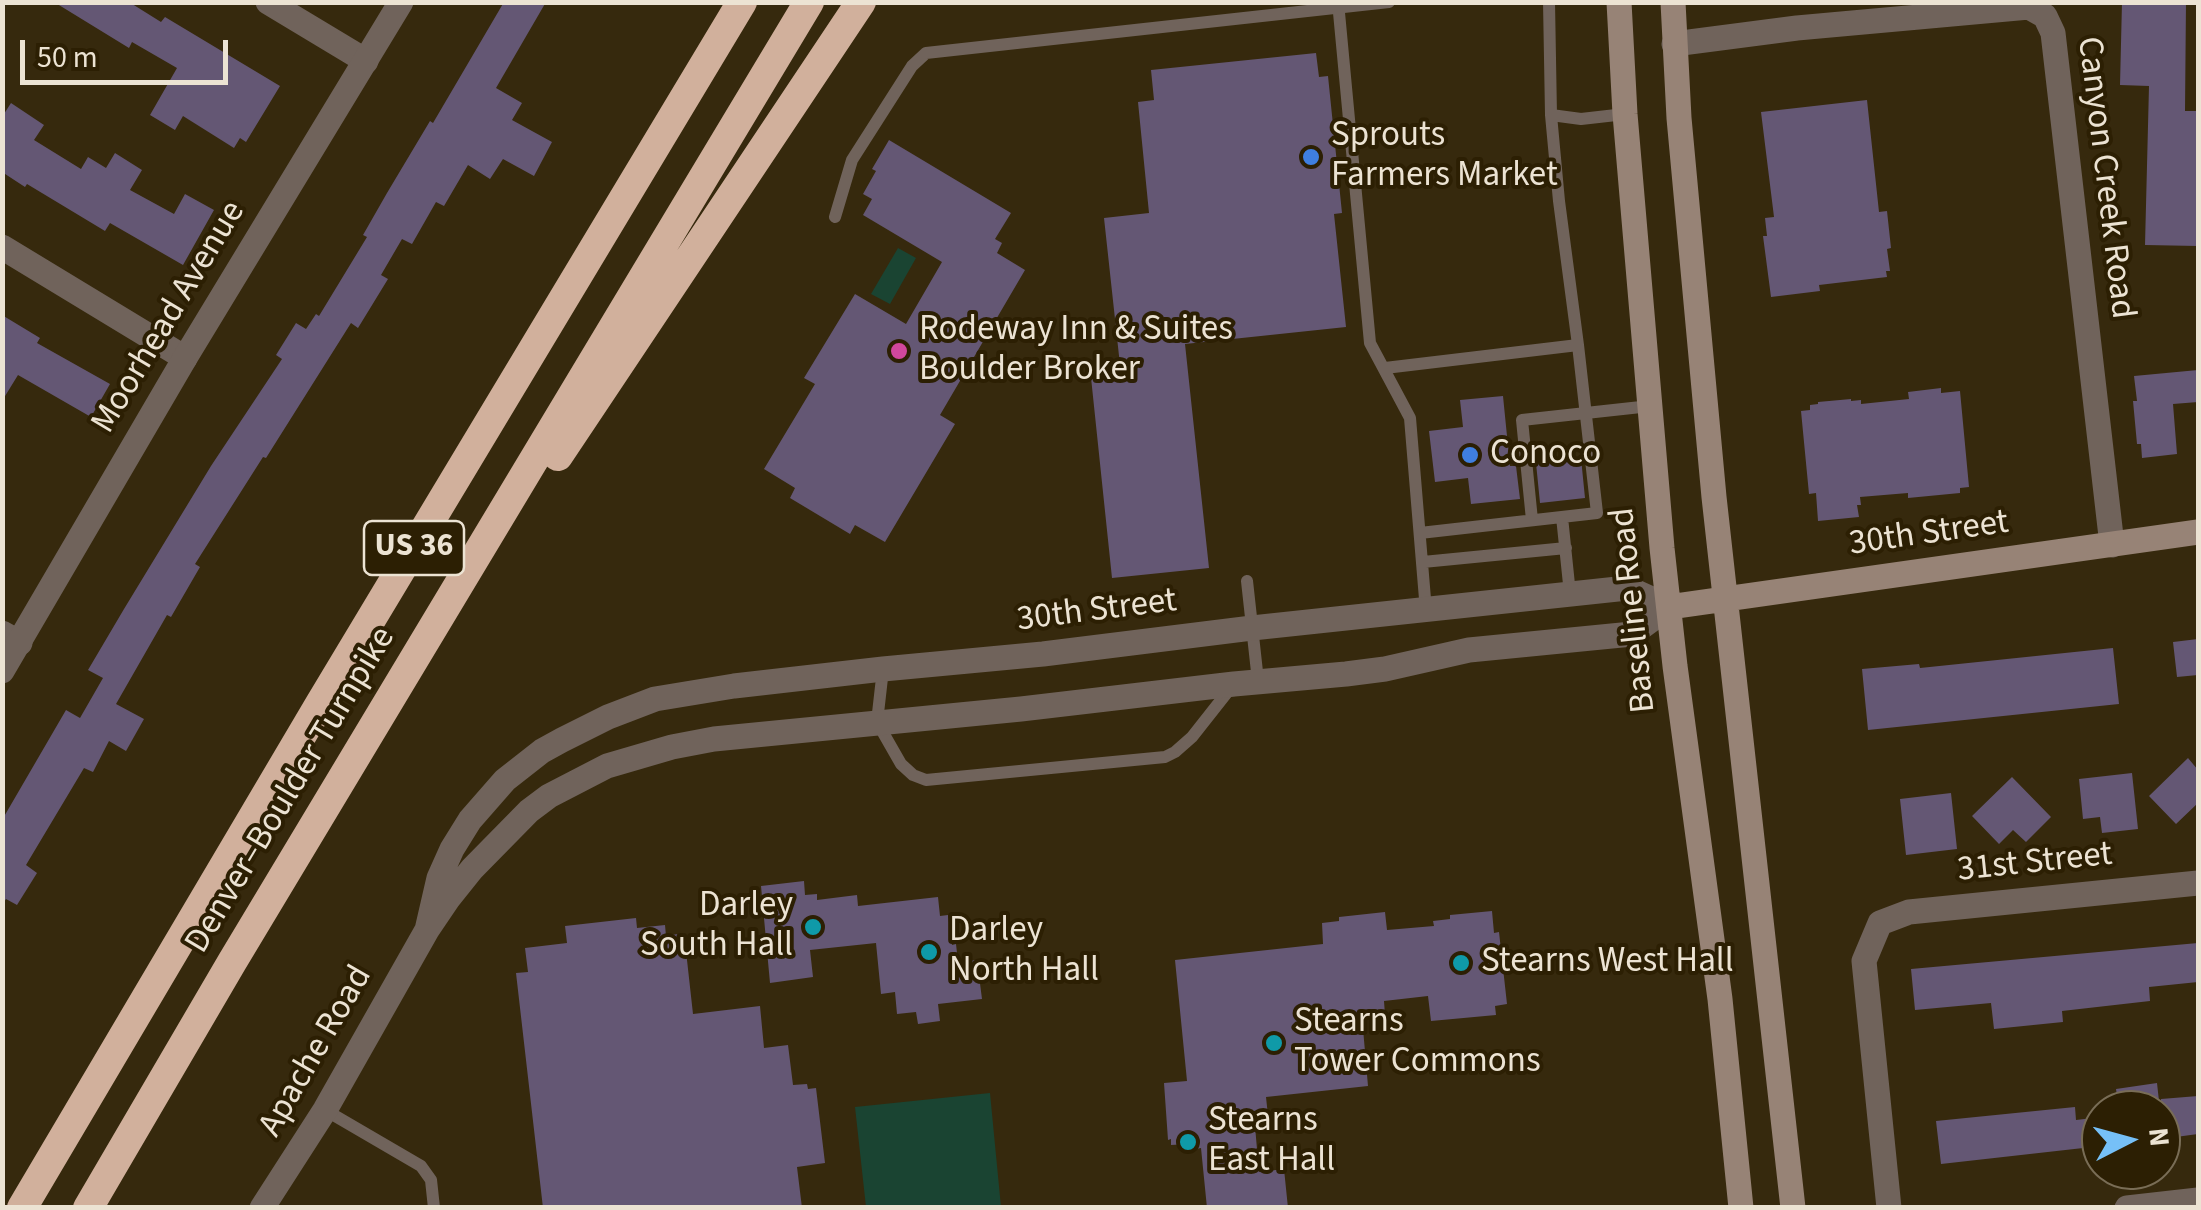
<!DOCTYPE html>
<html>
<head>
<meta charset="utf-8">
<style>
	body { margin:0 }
	#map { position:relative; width:2201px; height:1210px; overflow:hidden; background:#36290d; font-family:"Source Sans 3",sans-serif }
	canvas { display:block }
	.frame { position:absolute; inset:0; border:5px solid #ece3d3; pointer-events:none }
	.north { position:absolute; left:2081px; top:1090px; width:100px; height:100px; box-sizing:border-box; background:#2c1f03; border:2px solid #796d56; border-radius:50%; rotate:84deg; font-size:28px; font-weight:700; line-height:40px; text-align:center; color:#ece3d3 }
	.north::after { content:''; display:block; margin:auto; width:35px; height:45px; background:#76c0f7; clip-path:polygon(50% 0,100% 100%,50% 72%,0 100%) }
	.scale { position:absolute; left:20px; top:40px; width:208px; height:45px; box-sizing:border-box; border:5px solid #ece3d3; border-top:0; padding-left:12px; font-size:30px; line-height:35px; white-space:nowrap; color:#ece3d3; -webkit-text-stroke:8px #2c1f03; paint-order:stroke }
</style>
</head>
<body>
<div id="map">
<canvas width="2201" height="1210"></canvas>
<div class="frame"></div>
<div class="north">N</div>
<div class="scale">50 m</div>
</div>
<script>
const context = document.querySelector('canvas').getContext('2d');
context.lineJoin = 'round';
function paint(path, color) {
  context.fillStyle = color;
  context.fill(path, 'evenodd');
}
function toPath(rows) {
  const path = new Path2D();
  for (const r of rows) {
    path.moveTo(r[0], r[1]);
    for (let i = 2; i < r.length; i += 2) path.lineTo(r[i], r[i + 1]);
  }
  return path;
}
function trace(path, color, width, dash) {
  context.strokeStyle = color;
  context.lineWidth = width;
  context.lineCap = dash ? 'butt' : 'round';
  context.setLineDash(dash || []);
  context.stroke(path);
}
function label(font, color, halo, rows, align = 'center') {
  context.font = font + ' "Source Sans 3",sans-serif';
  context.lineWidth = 8;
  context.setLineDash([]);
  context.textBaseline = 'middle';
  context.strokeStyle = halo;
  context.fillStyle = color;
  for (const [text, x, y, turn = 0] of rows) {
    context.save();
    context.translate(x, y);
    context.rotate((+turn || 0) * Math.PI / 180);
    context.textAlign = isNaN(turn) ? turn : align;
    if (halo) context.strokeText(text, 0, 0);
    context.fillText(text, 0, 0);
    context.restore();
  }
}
paint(toPath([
	[898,248,916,258,890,304,871,294],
	[990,1093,1001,1207,866,1207,855,1107]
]), '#1a4432');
paint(toPath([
	[54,2,129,2,161,22,165,17,280,86,246,142,240,138,234,148,183,116,175,130,150,115,177,68,132,42,129,48],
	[504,2,546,2,496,88,522,103,512,120,552,142,534,176,503,159,490,179,468,165,444,206,436,202,412,244,402,239,381,275,388,279,358,328,351,323,266,458,263,457,195,564,200,567,171,617,167,615,116,704,144,719,126,751,109,741,93,772,84,768,26,865,37,873,17,905,6,899,2,905,2,820,66,710,80,718,103,678,88,670,124,609,211,466,282,359,276,355,296,323,306,329,316,314,319,316,367,237,363,235,387,193,430,121,433,123],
	[2122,2,2186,2,2185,111,2198,111,2198,246,2145,245,2149,86,2120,85],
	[1316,53,1319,77,1328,76,1342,213,1334,214,1346,327,1185,344,1209,568,1112,578,1090,368,1120,365,1104,218,1149,213,1138,102,1154,100,1151,70],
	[1867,100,1879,212,1887,211,1891,248,1887,249,1890,271,1886,271,1887,277,1819,285,1820,291,1771,297,1763,236,1767,236,1765,218,1774,217,1761,112],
	[11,103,44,125,34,140,81,169,88,157,106,168,115,153,142,170,130,190,174,214,185,194,214,210,183,265,110,223,105,231,27,184,25,187,2,172,2,117],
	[889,140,1011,213,995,239,1002,243,997,253,1025,270,940,415,955,424,885,542,855,525,850,534,790,498,795,488,764,469,815,384,804,378,855,294,906,324,942,262,863,215,872,199,863,194,876,171,872,169],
	[2,315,40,338,37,343,110,384,91,417,18,375,2,401],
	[2198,370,2198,402,2173,404,2177,454,2142,458,2141,444,2137,444,2133,401,2137,401,2134,376],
	[1941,388,1941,393,1960,391,1969,487,1960,488,1960,493,1908,498,1908,493,1860,497,1861,505,1857,505,1859,517,1818,521,1816,493,1809,494,1801,411,1810,410,1810,405,1818,404,1818,402,1851,399,1851,401,1861,400,1861,404,1909,399,1908,392],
	[1503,396,1510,466,1516,466,1520,499,1471,504,1468,478,1435,482,1429,431,1463,427,1460,400],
	[1581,458,1585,498,1540,503,1536,463],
	[2198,639,2198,675,2177,677,2173,642],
	[2113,648,2119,704,1868,730,1862,669,1919,664,1920,668],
	[2188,758,2198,770,2198,803,2176,824,2149,796],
	[2132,773,2138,829,2102,833,2100,817,2083,819,2079,779],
	[2012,777,2051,817,2026,842,2013,830,1999,844,1972,816],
	[1951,793,1957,849,1906,855,1900,799],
	[804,881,805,895,817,894,817,900,857,895,858,906,938,897,940,916,948,915,952,945,956,944,958,962,977,960,982,999,938,1004,940,1021,918,1024,916,1012,897,1014,895,992,881,994,876,943,810,950,813,977,770,983,761,886],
	[1492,911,1494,933,1499,932,1507,1004,1495,1006,1496,1015,1431,1021,1428,996,1384,1001,1385,1015,1362,1017,1368,1086,1266,1097,1269,1125,1255,1126,1259,1172,1284,1169,1288,1208,1207,1208,1201,1148,1190,1150,1189,1144,1171,1145,1171,1139,1168,1140,1164,1083,1187,1081,1175,960,1323,944,1322,923,1339,921,1339,917,1385,912,1387,930,1434,926,1433,921,1450,919,1450,915],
	[636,918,637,928,665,925,666,936,684,933,693,1014,760,1006,764,1048,788,1045,793,1085,807,1084,808,1089,816,1088,825,1163,797,1167,802,1208,543,1208,516,973,528,972,525,948,567,943,565,926],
	[2198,943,2198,982,2149,987,2150,1001,2062,1011,2063,1022,1994,1029,1991,1003,1915,1010,1911,969],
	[2157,1083,2160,1110,2119,1110,2116,1089],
	[2198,1096,2198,1134,2161,1139,2161,1099],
	[2075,1107,2076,1120,2101,1117,2101,1146,1941,1164,1936,1121]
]), '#645774');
trace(toPath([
	[1338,2,1370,343,1410,418,1426,611],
	[1551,115,1581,119,1625,114],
	[835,217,852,160,912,66,926,53,1389,2],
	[1385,368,1578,345,1559,201,1551,115,1549,2],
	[1562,517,1570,594],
	[1532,520,1522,420,1650,406],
	[1420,533,1597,513,1578,345],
	[1423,562,1566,548],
	[1247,581,1258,681],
	[883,669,877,722,901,764,913,775,926,780,1165,757,1175,752,1192,737,1233,685],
	[325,1110,421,1166,431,1180,434,1208]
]), '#70635b', 12);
trace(toPath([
	[268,2,366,61],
	[1674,44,1797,28,2029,7,2045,16,2053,33,2112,545],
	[2,247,185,358],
	[2,633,20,643],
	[262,1208,325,1110,427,930,448,899,472,869,529,811,549,796,607,766,672,747,714,739,1021,709,1234,684,1346,674,1385,669,1469,650,1632,634,1669,607,1627,588,1252,628,1043,654,883,669,734,686,655,699,608,717,562,740,542,751,505,780,470,820,452,849,439,878,427,930],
	[1889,1208,1864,961,1880,923,1909,912,2198,883],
	[2127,1208,2198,1200]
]), '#70635b', 25);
trace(toPath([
	[2,671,185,358,401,2]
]), '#70635b', 25);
trace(toPath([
	[1619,2,1625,114,1662,548,1675,666,1720,999,1741,1208],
	[1673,2,1679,118,1714,497,1793,1208],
	[1669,607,2198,532]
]), '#978376', 25);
trace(toPath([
	[558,456,861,2],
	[22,1208,320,704,742,2],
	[88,1208,232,962,809,2]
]), '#d1b09c', 30);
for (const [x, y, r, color] of [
	[1311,157,10,"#3f7fe0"],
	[899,351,10,"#d1479c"],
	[1470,455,10,"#3f7fe0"],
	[813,927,10,"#0f9aa8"],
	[929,952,10,"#0f9aa8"],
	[1461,963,10,"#0f9aa8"],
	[1274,1043,10,"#0f9aa8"],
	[1188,1142,10,"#0f9aa8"]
]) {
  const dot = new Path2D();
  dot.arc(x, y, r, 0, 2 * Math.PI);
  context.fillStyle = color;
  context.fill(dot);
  trace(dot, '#2c1f03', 4);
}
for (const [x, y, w] of [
	[414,548,100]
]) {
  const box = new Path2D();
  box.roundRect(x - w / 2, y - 27, w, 54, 8);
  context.fillStyle = '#2c1f03';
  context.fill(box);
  trace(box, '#ece3d3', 2.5);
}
label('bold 32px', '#ece3d3', null, [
	["US 36",414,548]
]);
label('35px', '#ece3d3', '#2c1f03', [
	["Sprouts",1331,137],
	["Farmers Market",1331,177],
	["Rodeway Inn & Suites",919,331],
	["Boulder Broker",919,371],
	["Conoco",1490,455],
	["Darley",793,907,"right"],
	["South Hall",793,947,"right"],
	["Darley",949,932],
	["North Hall",949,972],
	["Stearns West Hall",1481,963],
	["Stearns",1294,1023],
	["Tower Commons",1294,1063],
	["Stearns",1208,1122],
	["East Hall",1208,1162]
], 'left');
label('35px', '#ece3d3', '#2c1f03', [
	["Canyon Creek Road",2104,178,83],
	["Moorhead Avenue",170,318,-59],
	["30th Street",1929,535,-8],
	["Baseline Road",1635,610,-96],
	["30th Street",1097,612,-7],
	["Denver–Boulder Turnpike",292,791,-59],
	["31st Street",2035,864,-6],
	["Apache Road",317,1052,-60]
]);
</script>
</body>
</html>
